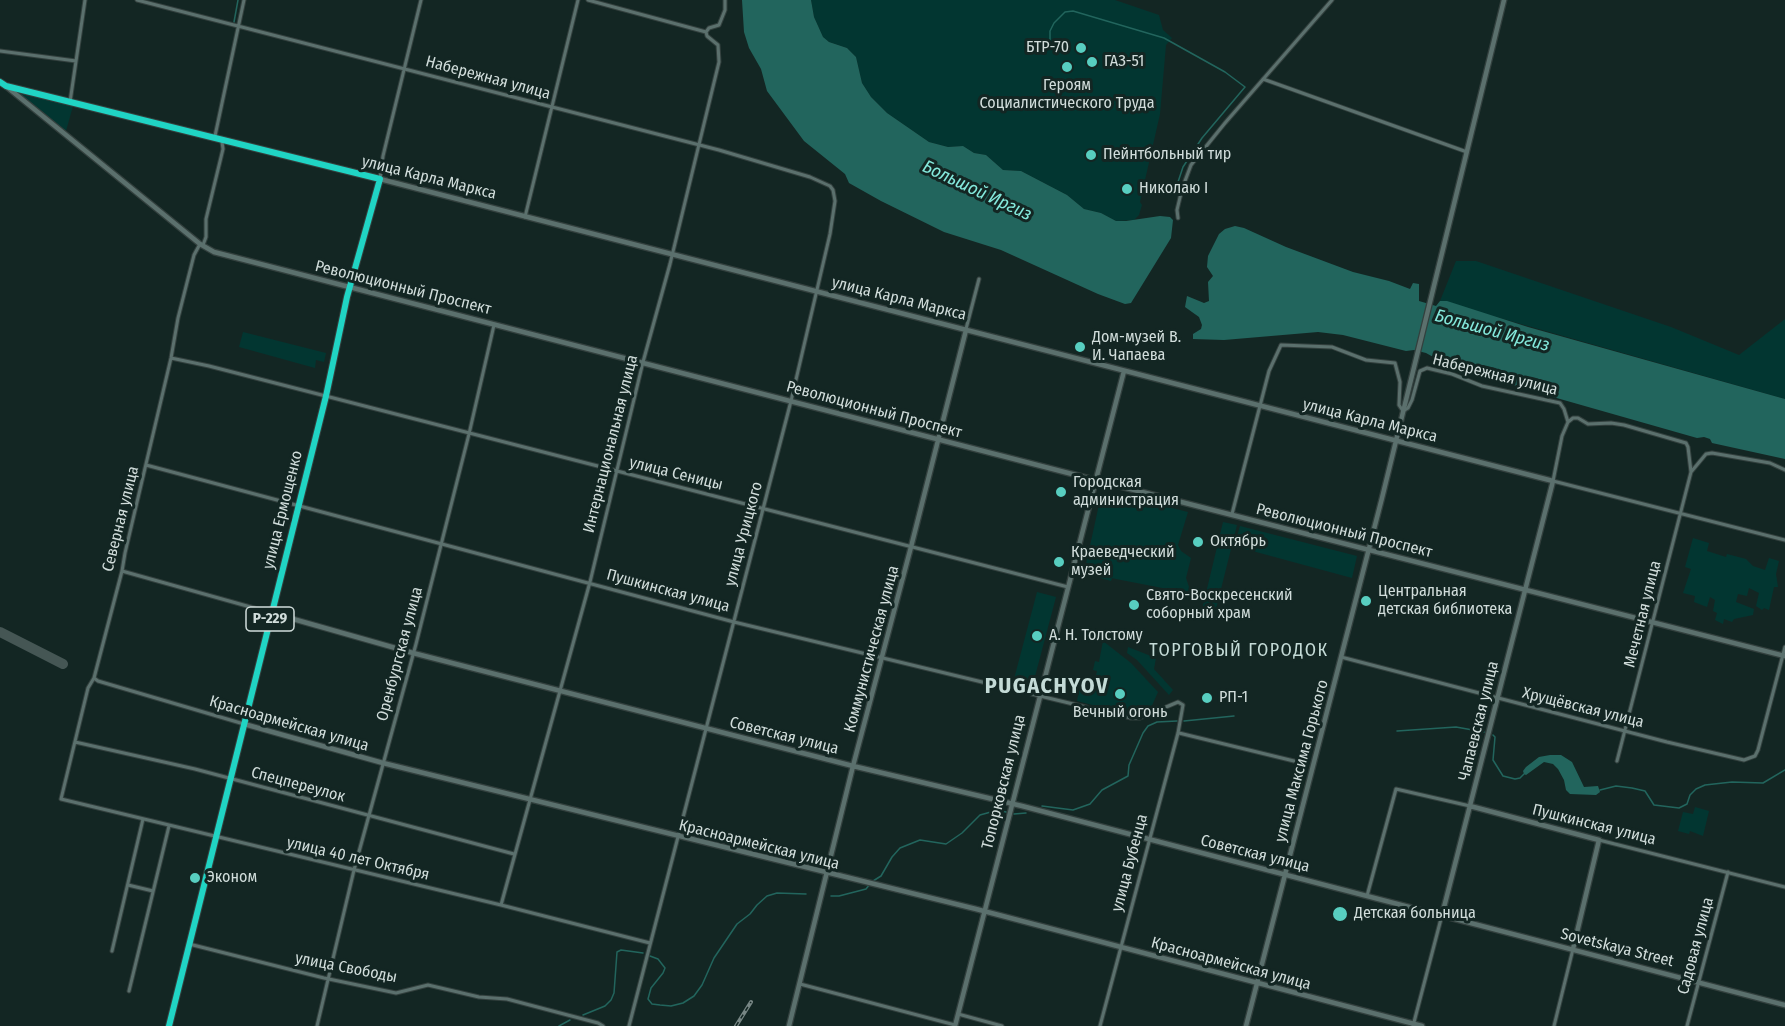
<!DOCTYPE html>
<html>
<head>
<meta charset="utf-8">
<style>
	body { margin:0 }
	canvas { display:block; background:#132623 }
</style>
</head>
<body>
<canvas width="1785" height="1026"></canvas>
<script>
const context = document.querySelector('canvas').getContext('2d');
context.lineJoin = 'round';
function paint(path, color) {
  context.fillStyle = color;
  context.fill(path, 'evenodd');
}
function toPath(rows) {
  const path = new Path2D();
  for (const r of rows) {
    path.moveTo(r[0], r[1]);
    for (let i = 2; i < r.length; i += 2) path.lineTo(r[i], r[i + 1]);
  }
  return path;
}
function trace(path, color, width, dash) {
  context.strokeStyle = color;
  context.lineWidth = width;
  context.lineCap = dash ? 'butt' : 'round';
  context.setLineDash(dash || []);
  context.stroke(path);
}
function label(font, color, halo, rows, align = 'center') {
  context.font = font + ' "Fira Sans Condensed",sans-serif';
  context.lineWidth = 6;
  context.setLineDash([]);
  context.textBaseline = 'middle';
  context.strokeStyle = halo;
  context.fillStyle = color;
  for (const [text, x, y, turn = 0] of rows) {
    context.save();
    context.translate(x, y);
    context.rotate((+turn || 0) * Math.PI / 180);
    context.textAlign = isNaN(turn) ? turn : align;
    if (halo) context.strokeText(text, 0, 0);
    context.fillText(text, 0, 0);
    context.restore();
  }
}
paint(toPath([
	[811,0,1115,0,1159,15,1163,30,1172,38,1166,45,1160,114,1140,202,1142,205,1139,215,1134,220,1116,221,1101,213,1084,209,1067,195,1021,171,1003,170,986,155,974,153,963,146,948,147,929,142,887,113,871,97,862,83,856,57,847,48,829,42,823,37,814,17],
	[18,93,73,106,66,131,64,130],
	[1456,261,1476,261,1671,327,1739,355,1785,319,1785,399,1440,301],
	[243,332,326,353,324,362,316,360,315,368,239,347],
	[1112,493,1188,512,1178,545,1181,551,1191,558,1186,578,1189,587,1188,593,1116,579,1112,578,1111,581,1084,573,1100,500],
	[1223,522,1237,525,1213,621,1200,618],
	[1240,526,1357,556,1352,578,1234,546],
	[1693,538,1709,543,1707,551,1726,557,1727,554,1746,559,1753,566,1765,570,1769,558,1779,561,1776,574,1778,587,1774,587,1769,610,1764,608,1762,610,1756,606,1759,593,1749,588,1747,596,1738,594,1736,602,1754,609,1753,615,1734,619,1732,622,1724,619,1723,624,1715,620,1717,613,1713,611,1715,600,1710,597,1707,607,1694,602,1695,596,1683,593,1691,569,1685,567],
	[1037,592,1056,597,1033,684,1014,679],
	[1103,641,1131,663,1158,692,1150,710,1135,716,1077,701,1080,686,1093,689,1097,671,1093,670,1095,661,1099,662],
	[1128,647,1156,658,1154,669,1173,690,1169,695,1137,660,1127,653],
	[1695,807,1709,811,1703,836,1690,831,1689,834,1678,831,1683,812,1693,814]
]), '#023631');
paint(toPath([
	[742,0,811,0,814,17,823,37,829,42,847,48,856,57,862,83,871,97,887,113,929,142,948,147,963,146,974,153,986,155,1003,170,1021,171,1067,195,1084,209,1101,213,1116,221,1126,221,1160,216,1170,217,1173,220,1171,238,1131,303,1125,304,1098,294,1001,250,944,232,881,201,849,183,845,174,804,141,767,91,761,69,749,48,744,32],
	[1235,226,1244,228,1286,247,1353,272,1389,281,1410,289,1413,283,1419,284,1419,301,1436,306,1440,301,1447,301,1528,327,1785,399,1785,459,1712,443,1710,439,1704,437,1697,438,1490,379,1446,364,1426,353,1414,350,1406,351,1343,335,1318,332,1224,340,1193,339,1193,334,1201,329,1202,325,1199,317,1185,307,1187,296,1204,303,1209,301,1208,282,1213,276,1207,267,1208,256,1219,234,1225,229],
	[1550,755,1561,755,1572,762,1584,787,1598,786,1600,792,1596,795,1570,794,1566,790,1564,780,1558,769,1553,764,1544,762,1526,775,1524,774,1523,771,1526,767,1539,757]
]), '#22655d');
trace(toPath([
	[234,22,238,0],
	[1050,40,1050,31,1054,23,1065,12,1073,11,1164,38,1225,72,1245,87,1202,138,1183,167,1178,182],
	[1052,43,1053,44],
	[1184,721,1234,716],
	[1397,731,1456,727,1484,732],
	[1493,735,1495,737,1493,760,1503,776,1515,779,1520,778,1524,774],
	[1600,790,1616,786,1632,788,1645,791,1654,805,1679,808,1687,804,1690,795,1696,789,1705,785,1732,782,1763,783,1785,770],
	[1042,806,1073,810,1090,804,1102,790,1128,776,1129,765,1143,733,1148,726,1157,722,1177,721],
	[1014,814,1026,813],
	[873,881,881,876,892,857,900,848,920,840,946,844,962,833,980,815,998,810,1006,812],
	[831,896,839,896,866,889,870,884],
	[650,956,658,959,665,968,663,973,651,988,648,999,652,1004,660,1005,671,1006,683,1003,694,996,702,985,714,958,737,924,750,914,757,905,767,896,777,893,806,894],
	[583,1015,605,1006,611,1000,614,993,617,952,621,950,643,953],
	[559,1026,570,1020]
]), '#22655d', 1.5);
trace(toPath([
	[0,632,63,664]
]), '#455654', 10);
const street = toPath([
	[137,0,719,150,810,177,830,186,833,190,835,201,830,234,791,401,629,1026],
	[588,0,706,32],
	[0,51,76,61],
	[1263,79,1467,152],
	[70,102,85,0],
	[215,136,244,0],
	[380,179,383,156,421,0],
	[525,217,578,0],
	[1178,218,1177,210,1182,189,1191,165,1225,123,1332,0],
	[200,244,194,255,178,318,171,358,125,553,122,571,94,678,88,688,61,799,501,905,650,943],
	[203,245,206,237,206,219,223,149,222,142],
	[966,329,979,279],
	[171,358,209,366,1068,587],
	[1568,422,1562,436,1553,481,1785,540],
	[146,465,734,622,1131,718,1140,718,1178,702,1183,705,1178,733,1100,1026],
	[1691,472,1706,454,1712,453,1770,463,1785,470],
	[1232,514,1269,371,1281,345,1332,347,1366,360,1395,363,1400,382,1399,405,1403,411,1408,408,1412,400,1420,371,1427,368,1452,374,1482,386,1560,403,1564,409,1568,422,1573,418,1578,418,1588,424,1611,423,1624,425,1686,443,1688,447,1691,472,1617,761],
	[122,571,272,613],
	[1341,657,1667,742,1744,760,1755,756,1758,750,1785,647],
	[94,678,98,681,244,724],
	[1179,733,1294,761],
	[75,742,195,769,514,854],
	[1599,840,1785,887],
	[128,885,153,891],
	[1367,896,1396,789,1470,806],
	[501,905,590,582,643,362,670,264,719,62,718,45,707,36,706,32,709,28,719,25,725,10,725,0],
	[189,944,324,978,396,993,428,985,479,997,507,999,598,1023,603,1026],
	[112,951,143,819],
	[800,984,955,1025],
	[129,991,169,826],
	[958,1014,1002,1026],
	[317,1026,354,870,416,644,469,434,494,325],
	[1413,1026,1442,915],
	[1554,1026,1573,949],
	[1687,1026,1728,872]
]);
const secondary = toPath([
	[7,87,200,244,214,252,1103,482,1785,656],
	[380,179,1553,481,1442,915],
	[272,613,413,653,853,766,1022,806,1785,1005],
	[244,724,383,763,976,909,1422,1026],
	[1470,806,1599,840,1573,949],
	[789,1026,853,766,911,547,966,330],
	[955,1026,1124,371],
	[1246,1026,1382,498,1504,0]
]);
const highway = toPath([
	[0,82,6,86,380,179,347,297,326,396,169,1026]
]);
trace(street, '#33403e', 5);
trace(secondary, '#33403e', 7);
trace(highway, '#33403e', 8);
trace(street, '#5b706d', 3);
trace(secondary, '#5b706d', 4.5);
trace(highway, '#20d4c4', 6);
const rail = toPath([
	[736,1026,751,1002]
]);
trace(rail, '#778684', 4);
trace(rail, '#132623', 1.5, [4.5]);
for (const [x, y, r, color] of [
	[1081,48,6,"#58cec0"],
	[1092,62,6,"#58cec0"],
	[1067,67,6,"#58cec0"],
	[1091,155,6,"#58cec0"],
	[1127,189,6,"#58cec0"],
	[1080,347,6,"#58cec0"],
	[1061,492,6,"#58cec0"],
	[1198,542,6,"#58cec0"],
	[1059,562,6,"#58cec0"],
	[1366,601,6,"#58cec0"],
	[1134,605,6,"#58cec0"],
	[1037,636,6,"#58cec0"],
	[1120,694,6,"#58cec0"],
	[1207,698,6,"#58cec0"],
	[195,878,6,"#58cec0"],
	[1340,914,8,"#58cec0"]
]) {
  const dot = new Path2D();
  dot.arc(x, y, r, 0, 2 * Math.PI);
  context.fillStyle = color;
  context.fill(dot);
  trace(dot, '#132623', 2);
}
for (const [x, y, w] of [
	[270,619,48]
]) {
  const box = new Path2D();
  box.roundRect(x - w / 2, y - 12, w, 24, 4.5);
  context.fillStyle = '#132623';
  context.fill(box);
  trace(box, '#d1dddb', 1.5);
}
label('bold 15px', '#d1dddb', null, [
	["Р-229",270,619]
]);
label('16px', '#d1dddb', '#132623', [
	["БТР-70",1069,48,"right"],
	["ГАЗ-51",1104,62],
	["Героям",1067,86,"center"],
	["Социалистического Труда",1067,104,"center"],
	["Пейнтбольный тир",1103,155],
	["Николаю I",1139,189],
	["Дом-музей В.",1092,338],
	["И. Чапаева",1092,356],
	["Городская",1073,483],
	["администрация",1073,501],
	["Октябрь",1210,542],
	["Краеведческий",1071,553],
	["музей",1071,571],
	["Центральная",1378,592],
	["детская библиотека",1378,610],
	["Свято-Воскресенский",1146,596],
	["соборный храм",1146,614],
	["А. Н. Толстому",1049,636],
	["РП-1",1219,698],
	["Вечный огонь",1120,713,"center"],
	["Эконом",207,878],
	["Детская больница",1354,914]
], 'left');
label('16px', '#d1dddb', '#132623', [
	["Набережная улица",488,78,15],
	["улица Карла Маркса",429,178,14],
	["Революционный Проспект",403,288,14],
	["улица Карла Маркса",899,299,14],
	["Набережная улица",1495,375,14],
	["Революционный Проспект",874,410,15],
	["улица Карла Маркса",1370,421,14],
	["Интернациональная улица",611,444,-76],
	["улица Сеницы",676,474,14],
	["улица Ермощенко",283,510,-76],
	["Северная улица",121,519,-76],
	["Революционный Проспект",1344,531,14],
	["улица Урицкого",744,534,-75],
	["Пушкинская улица",668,591,15],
	["Мечетная улица",1643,614,-76],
	["Коммунистическая улица",872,649,-75],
	["Оренбургская улица",400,654,-75],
	["Хрущёвская улица",1583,708,14],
	["Чапаевская улица",1479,721,-76],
	["Красноармейская улица",289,724,16],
	["Советская улица",784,736,14],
	["улица Максима Горького",1302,761,-75],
	["Топорковская улица",1004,782,-76],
	["Спецпереулок",298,785,15],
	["Пушкинская улица",1594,825,14],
	["Красноармейская улица",759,845,14],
	["Советская улица",1255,854,14],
	["улица 40 лет Октября",358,859,13],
	["улица Бубенца",1130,863,-75],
	["Садовая улица",1696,946,-75],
	["Sovetskaya Street",1617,948,14],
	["Красноармейская улица",1231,964,15],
	["улица Свободы",346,968,11]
]);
label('italic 18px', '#84e9dc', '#132623', [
	["Большой Иргиз",977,191,25],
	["Большой Иргиз",1492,331,15]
]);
context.letterSpacing = '1.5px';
label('18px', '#c4dbd7', '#132623', [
	["ТОРГОВЫЙ ГОРОДОК",1239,651]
]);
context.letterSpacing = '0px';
context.letterSpacing = '1.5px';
label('bold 22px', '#c4dbd7', '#132623', [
	["PUGACHYOV",1047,687]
]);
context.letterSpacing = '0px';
</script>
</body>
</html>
